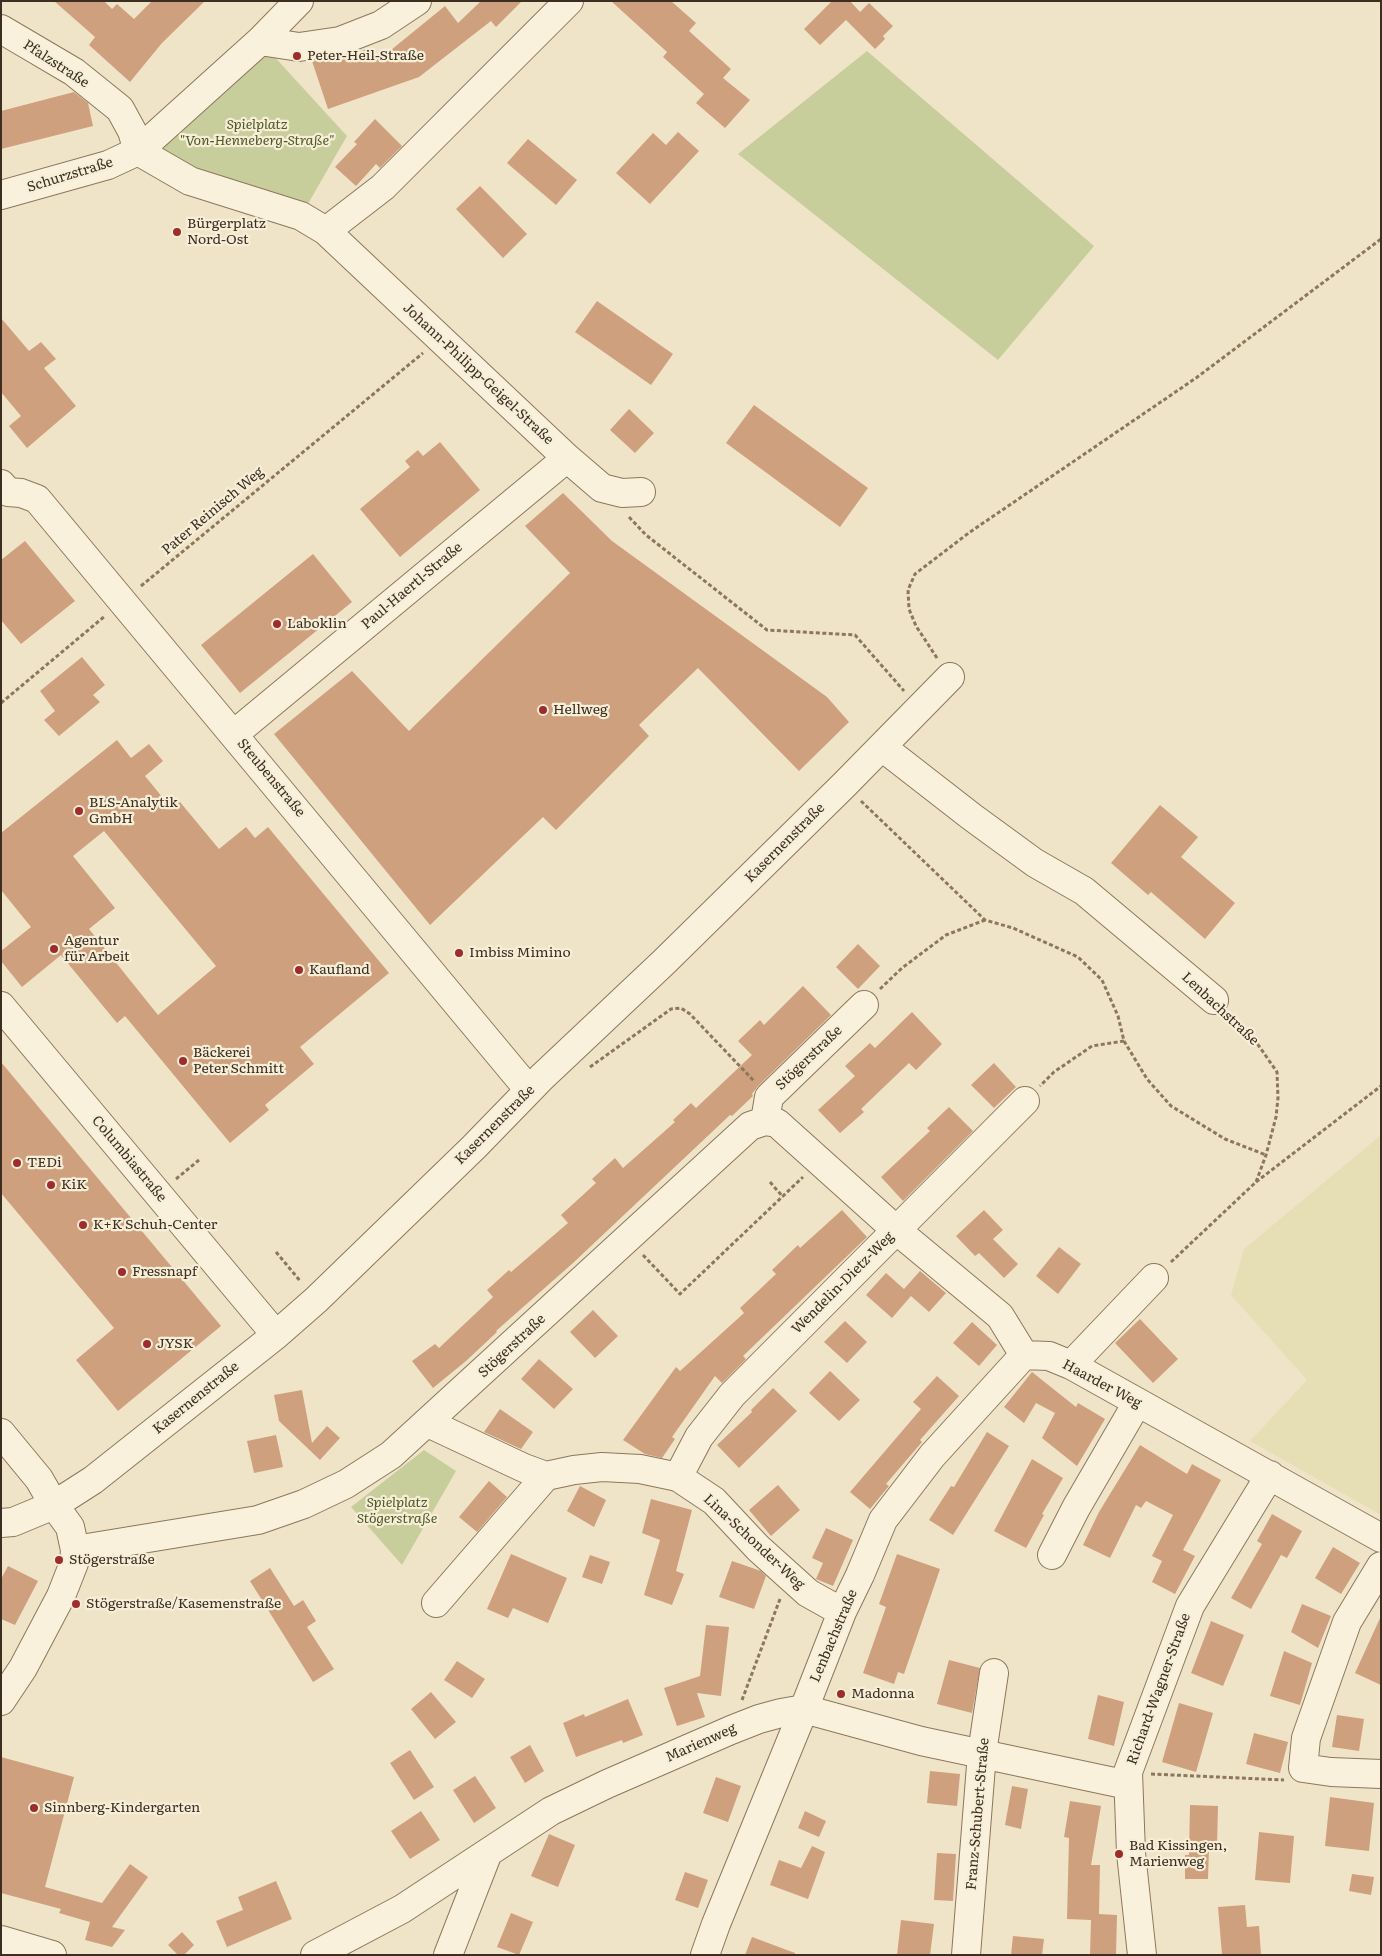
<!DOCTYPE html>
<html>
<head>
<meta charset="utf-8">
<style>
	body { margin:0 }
	#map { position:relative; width:1382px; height:1956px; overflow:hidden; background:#f0e4c8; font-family:Literata,serif }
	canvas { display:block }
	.frame { position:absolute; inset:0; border:2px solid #3c2e20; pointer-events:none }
</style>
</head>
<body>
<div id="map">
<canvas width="1382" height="1956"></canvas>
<div class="frame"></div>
</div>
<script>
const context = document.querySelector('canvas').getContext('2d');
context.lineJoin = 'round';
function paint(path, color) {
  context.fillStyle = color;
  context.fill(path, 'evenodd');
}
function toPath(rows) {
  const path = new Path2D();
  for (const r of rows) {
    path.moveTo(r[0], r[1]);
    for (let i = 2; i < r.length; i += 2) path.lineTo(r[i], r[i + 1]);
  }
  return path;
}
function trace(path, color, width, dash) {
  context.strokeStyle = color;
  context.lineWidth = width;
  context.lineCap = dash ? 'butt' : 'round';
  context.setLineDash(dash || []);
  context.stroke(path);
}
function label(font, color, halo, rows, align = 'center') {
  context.font = font + ' Literata,serif';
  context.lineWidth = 4.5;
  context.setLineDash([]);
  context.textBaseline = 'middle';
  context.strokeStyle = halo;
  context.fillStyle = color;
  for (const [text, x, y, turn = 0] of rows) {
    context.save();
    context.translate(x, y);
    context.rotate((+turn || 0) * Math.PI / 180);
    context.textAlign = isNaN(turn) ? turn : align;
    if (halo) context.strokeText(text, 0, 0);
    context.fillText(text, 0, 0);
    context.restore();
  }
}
paint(toPath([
	[1381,1135,1381,1515,1250,1441,1307,1380,1231,1295,1244,1249]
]), '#e6deb5');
paint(toPath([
	[260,41,347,136,301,216,138,151],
	[867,51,1094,246,998,360,738,154],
	[424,1450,456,1471,402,1565,351,1507]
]), '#c8ce9b');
paint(toPath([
	[54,1,104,1,112,9,117,4,134,19,152,1,205,1,162,43,130,82,89,45,95,37],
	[481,1,522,1,496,27,491,21,419,77,328,109,312,61,333,58,334,60,370,48,373,56,391,50,445,6,458,23],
	[611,1,671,1,696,23,689,31,731,69,723,78,750,100,725,128,696,103,704,94,663,57,667,52],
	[832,1,850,1,860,12,869,3,893,26,883,36,885,39,875,49,846,20,820,45,804,29],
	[74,92,88,103,93,126,1,149,1,111],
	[375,119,402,146,380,168,376,164,356,186,335,167,357,144,354,142],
	[678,132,699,151,650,204,616,173,653,133,666,145],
	[528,139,577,180,556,205,507,163],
	[480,186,527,234,503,258,456,209],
	[597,301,673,354,651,385,575,332],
	[1,318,29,351,41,342,56,359,44,368,76,406,27,448,9,426,21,416,1,392],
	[754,405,868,488,840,527,726,443],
	[629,409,654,433,635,453,610,430],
	[440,442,480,490,400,557,360,509,410,467,405,461,418,450,423,456],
	[563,493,612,541,827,697,849,722,799,771,698,668,639,725,649,736,556,830,543,817,430,925,274,734,352,671,409,731,570,573,525,526],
	[25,541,75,601,21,644,1,620,1,560],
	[313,554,352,602,240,693,201,645],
	[82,657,105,685,93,695,100,702,59,736,44,720,55,711,40,691],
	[117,740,131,758,149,744,163,761,145,776,172,809,180,802,219,849,246,827,255,838,268,827,389,973,300,1047,314,1064,265,1105,269,1110,230,1143,125,1016,117,1023,61,955,22,987,1,961,1,951,31,927,1,890,1,833],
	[104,831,216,966,158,1015,89,929,115,908,73,856],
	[1160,805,1198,837,1181,857,1235,903,1205,939,1151,892,1148,895,1111,863],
	[858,944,880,966,858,989,836,967],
	[803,986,831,1015,758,1086,752,1094,753,1096,732,1116,730,1115,573,1263,496,1331,497,1332,466,1361,433,1388,412,1361,435,1344,439,1348,493,1297,487,1290,509,1270,511,1272,568,1223,561,1215,596,1183,592,1179,615,1158,623,1168,675,1122,673,1120,691,1103,696,1108,752,1055,738,1041,760,1020,764,1025],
	[912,1012,942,1044,916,1070,909,1063,861,1109,864,1112,840,1133,818,1110,855,1076,845,1066,870,1043,875,1048],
	[1,1062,221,1326,118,1411,76,1360,114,1328,1,1193],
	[994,1063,1016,1087,994,1108,971,1085],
	[949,1107,973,1131,903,1201,881,1177,930,1131,927,1128],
	[842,1210,867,1237,743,1356,746,1359,722,1383,715,1376,672,1437,675,1439,662,1458,645,1454,623,1440,676,1367,680,1371,744,1313,740,1308,776,1274,772,1270,798,1245,800,1248],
	[984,1210,1003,1230,993,1239,1018,1264,1004,1278,979,1253,975,1256,956,1236],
	[1059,1247,1081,1264,1058,1294,1036,1276],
	[920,1271,946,1293,929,1312,911,1296,892,1318,866,1295,886,1273,904,1289],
	[593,1310,618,1336,595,1358,570,1332],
	[1140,1319,1178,1359,1153,1383,1115,1343],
	[845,1321,867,1342,847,1363,824,1342],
	[972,1322,997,1345,979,1366,953,1343],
	[539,1359,573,1389,554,1409,521,1379],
	[830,1371,860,1400,839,1421,809,1393],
	[1032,1372,1076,1407,1078,1403,1105,1419,1077,1466,1042,1438,1055,1413,1036,1403,1024,1423,1004,1407],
	[937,1376,959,1396,920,1440,922,1442,886,1484,889,1486,870,1509,850,1492,921,1409,913,1402],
	[773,1388,797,1411,739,1468,717,1445,752,1412,751,1410],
	[302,1390,312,1443,327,1426,340,1438,320,1460,279,1421,274,1395],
	[500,1409,533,1432,521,1449,484,1432],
	[987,1432,1009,1446,953,1535,929,1520,951,1486,954,1487],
	[276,1435,283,1467,254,1473,247,1441],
	[1140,1445,1187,1474,1192,1464,1221,1480,1183,1550,1195,1556,1175,1594,1152,1582,1162,1561,1152,1556,1173,1515,1146,1501,1141,1508,1136,1505,1110,1558,1083,1545,1099,1512],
	[1032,1459,1063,1478,1042,1514,1044,1515,1026,1548,994,1531],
	[489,1481,507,1497,477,1532,459,1517],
	[778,1485,800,1510,771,1536,749,1510],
	[580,1486,606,1500,594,1527,567,1511],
	[651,1499,692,1510,676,1571,684,1574,672,1605,644,1595,660,1540,642,1533],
	[1272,1514,1302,1531,1287,1558,1281,1555,1251,1609,1231,1598,1262,1544,1257,1541],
	[826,1528,853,1540,833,1586,816,1579,823,1563,812,1558],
	[1333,1547,1360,1563,1341,1594,1315,1578],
	[511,1554,567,1578,548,1623,513,1608,508,1618,487,1609],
	[897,1554,940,1569,904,1674,898,1672,894,1684,863,1673,886,1607,879,1604],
	[590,1555,610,1562,602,1584,582,1577],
	[732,1561,761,1571,766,1576,754,1609,719,1597],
	[8,1566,38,1581,15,1625,1,1619,1,1579],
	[270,1568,294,1606,303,1600,316,1621,307,1627,334,1669,313,1682,250,1581],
	[1302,1604,1331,1616,1318,1648,1291,1632],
	[1381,1616,1381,1685,1355,1673],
	[1211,1621,1244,1635,1223,1686,1191,1673],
	[706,1625,729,1627,721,1696,697,1693,705,1717,677,1726,664,1688,700,1676],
	[1284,1651,1312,1663,1300,1705,1270,1696],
	[949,1660,980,1668,972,1713,937,1704],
	[457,1661,485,1679,472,1698,444,1680],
	[431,1692,456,1722,435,1739,411,1709],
	[1098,1695,1124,1702,1114,1746,1088,1739],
	[628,1699,643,1735,623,1743,622,1740,576,1757,563,1723,584,1714,585,1717],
	[1179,1703,1213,1713,1196,1772,1162,1762],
	[1337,1715,1364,1719,1359,1751,1332,1747],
	[1254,1733,1288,1742,1280,1773,1246,1764],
	[530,1745,544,1771,525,1783,510,1757],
	[410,1750,434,1787,414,1800,390,1763],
	[1,1757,74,1777,45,1887,102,1903,130,1864,148,1877,112,1927,125,1930,112,1947,85,1940,90,1922,59,1913,61,1909,1,1893],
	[930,1771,960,1774,957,1806,927,1803],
	[475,1776,496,1808,474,1823,453,1790],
	[716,1777,741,1786,728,1822,703,1813],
	[1012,1786,1028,1789,1021,1829,1005,1825],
	[1330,1797,1374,1803,1369,1851,1325,1846],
	[1070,1801,1101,1806,1091,1865,1100,1865,1099,1914,1117,1915,1116,1955,1090,1955,1091,1920,1067,1919,1069,1838,1064,1837],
	[1190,1805,1218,1806,1217,1847,1209,1847,1208,1879,1185,1879,1185,1855,1189,1855],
	[421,1811,440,1840,410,1859,391,1831],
	[805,1811,826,1821,819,1837,798,1828],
	[1259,1832,1294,1836,1290,1883,1255,1880],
	[549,1834,575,1845,558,1887,531,1876],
	[812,1846,825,1852,808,1899,770,1885,779,1860,801,1868],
	[937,1853,956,1854,953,1901,934,1900],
	[685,1872,708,1880,698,1908,675,1900],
	[1352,1874,1374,1877,1371,1895,1349,1891],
	[276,1881,292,1919,227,1947,216,1921,243,1910,238,1897],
	[1245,1905,1247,1927,1259,1926,1261,1955,1222,1955,1218,1907],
	[511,1913,533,1922,519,1955,497,1947],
	[901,1920,934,1924,930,1955,897,1955],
	[182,1932,194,1945,184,1955,178,1955,168,1945],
	[1013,1936,1044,1939,1042,1955,1011,1955],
	[752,1937,795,1953,795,1955,745,1955]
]), '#cea07d');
const minor = toPath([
	[1,29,74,72,120,109,132,131,138,151],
	[260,41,299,47,340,41,381,25,417,1],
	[138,151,190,181,301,216,326,231,567,458,602,488,622,493,641,492],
	[1,195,108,165,138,151,260,41,299,1],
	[326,231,383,187,569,1],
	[1,484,8,492,21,493,37,499,529,1090],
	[234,734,567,458],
	[882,747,972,817,1035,863,1084,891,1214,1000],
	[1,1006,276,1335],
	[765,1121,777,1123,895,1229,1000,1316,1024,1355,1049,1356,1071,1365,1381,1538],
	[1071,1365,1154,1278],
	[428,1423,524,1468,546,1476,574,1470,602,1467,640,1469,678,1477,714,1501,758,1548,808,1593,842,1612],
	[1,1433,39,1479,54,1505,70,1527,75,1550,74,1563,61,1596,23,1668,1,1701],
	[678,1477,699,1437,732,1395,1025,1101],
	[1,1523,13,1522,54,1505,93,1480,276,1335,316,1300,474,1147,542,1077,664,962,844,785,950,677],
	[75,1550,258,1520,304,1504,346,1484,391,1455,750,1126,765,1121,769,1097,864,1005],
	[1052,1555,1076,1508,1137,1403],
	[1381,1566,1347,1622,1306,1738,1303,1768,1331,1772,1381,1774],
	[436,1603,546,1476],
	[1,1940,52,1955],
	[315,1955,402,1909,551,1811,607,1784,731,1730,759,1719,781,1713,804,1709,921,1741,1128,1785],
	[448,1955,487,1855],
	[705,1955,716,1924,804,1709,842,1612,860,1575,883,1520,932,1456,1024,1355],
	[966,1955,982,1753,994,1673],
	[1142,1955,1131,1853,1128,1772,1190,1606,1270,1475]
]);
trace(minor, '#8c775c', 30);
trace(toPath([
	[629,517,646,535,767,630,855,635,904,691],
	[141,586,423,353],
	[937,658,916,626,909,609,908,590,915,574,970,532,1196,378,1381,239],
	[1,703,105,616],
	[861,801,985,920,1013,928,1078,957,1102,980,1118,1016,1124,1041,1092,1046,1054,1072,1040,1086],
	[880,989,902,968,946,935,985,920],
	[1124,1041,1147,1079,1171,1106,1225,1139,1266,1155],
	[590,1067,671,1009,681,1008,690,1014,754,1081],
	[176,1179,199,1160],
	[770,1182,783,1197],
	[1256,1182,1381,1086],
	[276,1252,301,1282],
	[643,1255,680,1294,803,1177],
	[1171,1262,1256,1182,1266,1155,1276,1117,1278,1098,1277,1072,1252,1036,1231,1016],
	[742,1700,780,1599],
	[1151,1774,1284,1780]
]), '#8c775c', 3, [4, 2.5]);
trace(minor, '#faf1dc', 28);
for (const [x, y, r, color] of [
	[297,56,5,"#9d2c2b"],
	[177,232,5,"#9d2c2b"],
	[277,624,5,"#9d2c2b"],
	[543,710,5,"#9d2c2b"],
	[79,811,5,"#9d2c2b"],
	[54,949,5,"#9d2c2b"],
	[459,953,5,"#9d2c2b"],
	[299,970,5,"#9d2c2b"],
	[183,1061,5,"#9d2c2b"],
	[17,1163,5,"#9d2c2b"],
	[51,1185,5,"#9d2c2b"],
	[83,1225,5,"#9d2c2b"],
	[122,1272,5,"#9d2c2b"],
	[147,1344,5,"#9d2c2b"],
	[59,1560,5,"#9d2c2b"],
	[76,1604,5,"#9d2c2b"],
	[841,1694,5,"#9d2c2b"],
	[34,1808,5,"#9d2c2b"],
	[1119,1854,5,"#9d2c2b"]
]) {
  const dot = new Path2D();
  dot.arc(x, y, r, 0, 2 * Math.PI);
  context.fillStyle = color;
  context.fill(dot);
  trace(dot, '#f7eed8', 2);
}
label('14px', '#3c2e20', '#f7eed8', [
	["Peter-Heil-Straße",307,56],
	["Bürgerplatz",187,224],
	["Nord-Ost",187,240],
	["Laboklin",287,624],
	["Hellweg",553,710],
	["BLS-Analytik",89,803],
	["GmbH",89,819],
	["Agentur",64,941],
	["für Arbeit",64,957],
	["Imbiss Mimino",469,953],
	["Kaufland",309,970],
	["Bäckerei",193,1053],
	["Peter Schmitt",193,1069],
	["TEDi",27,1163],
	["KiK",61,1185],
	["K+K Schuh-Center",93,1225],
	["Fressnapf",132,1272],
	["JYSK",157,1344],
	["Stögerstraße",69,1560],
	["Stögerstraße/Kasemenstraße",86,1604],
	["Madonna",851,1694],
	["Sinnberg-Kindergarten",44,1808],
	["Bad Kissingen,",1129,1846],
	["Marienweg",1129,1862]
], 'left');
label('14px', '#3c2e20', '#f7eed8', [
	["Pfalzstraße",56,64,33],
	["Schurzstraße",70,175,-17],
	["Johann-Philipp-Geigel-Straße",478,374,43],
	["Pater Reinisch Weg",213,511,-40],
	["Paul-Haertl-Straße",412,586,-40],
	["Steubenstraße",271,778,50],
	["Kasernenstraße",785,843,-45],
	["Lenbachstraße",1220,1009,43],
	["Stögerstraße",809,1058,-44],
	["Kasernenstraße",495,1125,-45],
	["Columbiastraße",129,1159,50],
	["Wendelin-Dietz-Weg",843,1283,-45],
	["Stögerstraße",512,1346,-43],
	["Haarder Weg",1102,1384,28],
	["Kasernenstraße",196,1398,-39],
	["Lina-Schonder-Weg",754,1542,43],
	["Lenbachstraße",834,1636,-67],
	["Richard-Wagner-Straße",1159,1689,-70],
	["Marienweg",701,1743,-24],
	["Franz-Schubert-Straße",978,1814,-85]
]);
label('italic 14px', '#4c5926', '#f7eed8', [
	["Spielplatz",257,125],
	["\"Von-Henneberg-Straße\"",257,141],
	["Spielplatz",397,1503],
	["Stögerstraße",397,1519]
]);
</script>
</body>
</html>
